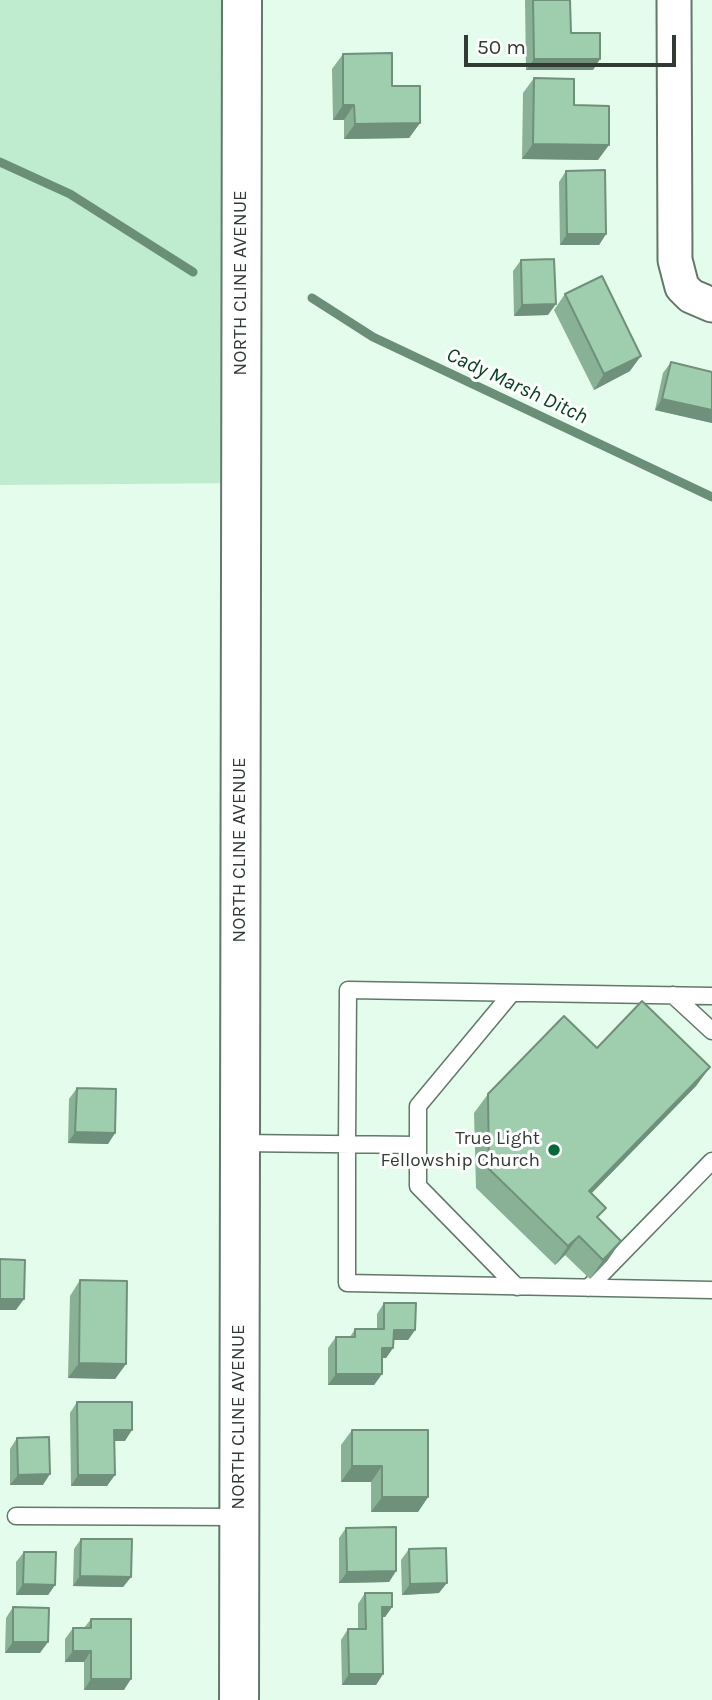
<!DOCTYPE html>
<html>
<head>
<meta charset="utf-8">
<style>
	body { margin:0 }
	#map { position:relative; width:712px; height:1700px; overflow:hidden; background:#e4fceb; font-family:Karla,sans-serif }
	canvas { display:block }
	.scale { position:absolute; left:464px; top:35px; width:212px; height:32px; box-sizing:border-box; border:4px solid #313b34; border-top:0; padding-left:9px; font-size:21px; line-height:24px; white-space:nowrap; color:#313b34; -webkit-text-stroke:5px #fff; paint-order:stroke }
</style>
</head>
<body>
<div id="map">
<canvas width="712" height="1700"></canvas>
<div class="scale">50 m</div>
</div>
<script>
const context = document.querySelector('canvas').getContext('2d');
context.lineJoin = 'round';
function paint(path, color) {
  context.fillStyle = color;
  context.fill(path, 'evenodd');
}
function toPath(rows) {
  const path = new Path2D();
  for (const r of rows) {
    path.moveTo(r[0], r[1]);
    for (let i = 2; i < r.length; i += 2) path.lineTo(r[i], r[i + 1]);
  }
  return path;
}
function trace(path, color, width, dash) {
  context.strokeStyle = color;
  context.lineWidth = width;
  context.lineCap = dash ? 'butt' : 'round';
  context.setLineDash(dash || []);
  context.stroke(path);
}
function label(font, color, halo, rows, align = 'center') {
  context.font = font + ' Karla,sans-serif';
  context.lineWidth = 6;
  context.setLineDash([]);
  context.textBaseline = 'middle';
  context.strokeStyle = halo;
  context.fillStyle = color;
  for (const [text, x, y, turn = 0] of rows) {
    context.save();
    context.translate(x, y);
    context.rotate((+turn || 0) * Math.PI / 180);
    context.textAlign = isNaN(turn) ? turn : align;
    if (halo) context.strokeText(text, 0, 0);
    context.fillText(text, 0, 0);
    context.restore();
  }
}
paint(toPath([
	[0,0,241,0,242,483,0,485]
]), '#bfebce');
trace(toPath([
	[0,162,70,194,193,272],
	[312,298,373,337,712,497]
]), '#6b8e77', 9);
const lane = toPath([
	[512,993,418,1106,418,1186,517,1287],
	[673,995,712,1031],
	[712,996,348,990,347,1144,347,1283,712,1290],
	[239,1143,418,1145],
	[588,1288,712,1161],
	[16,1516,239,1517]
]);
const street = toPath([
	[674,0,675,260,682,287,691,296,712,305]
]);
const secondary = toPath([
	[239,1700,242,0]
]);
trace(lane, '#627869', 19);
trace(street, '#627869', 37);
trace(secondary, '#627869', 42);
trace(lane, '#fff', 16);
trace(street, '#fff', 33);
trace(secondary, '#fff', 38);
paint(toPath([
	[525,0,570,0,571,33,600,59,593,70,526,70],
	[343,54,392,86,420,123,409,138,344,139,344,120,333,120,332,69],
	[534,78,574,105,598,160,522,159,523,93],
	[566,171,606,234,599,245,560,245,559,182],
	[521,260,548,315,514,316,513,271],
	[565,294,630,371,594,390,554,310],
	[671,362,712,372,712,423,655,410,663,373],
	[597,1048,710,1067,696,1086,591,1194,608,1260,590,1279,565,1255,555,1265,476,1188,474,1113,488,1094],
	[77,1088,115,1133,108,1144,68,1143,69,1099],
	[80,1280,126,1364,115,1379,68,1378,70,1296],
	[384,1303,415,1330,408,1340,393,1340,393,1348,386,1358,382,1358,382,1374,374,1385,328,1385,328,1348,336,1337,350,1337,355,1329,377,1329,377,1314],
	[77,1402,125,1441,114,1441,107,1486,71,1486,70,1413],
	[352,1430,428,1497,418,1512,371,1512,371,1482,341,1482,341,1445],
	[17,1438,43,1485,10,1485,10,1449],
	[346,1528,396,1571,389,1582,339,1583,339,1538],
	[81,1539,131,1577,123,1587,73,1586,74,1549],
	[409,1549,439,1593,402,1595,401,1560],
	[24,1552,55,1585,48,1595,16,1595,16,1562],
	[365,1593,392,1607,385,1617,382,1617,383,1674,376,1685,342,1685,341,1640,348,1629,358,1629,358,1604],
	[13,1607,40,1653,5,1653,6,1618],
	[91,1619,124,1690,84,1690,84,1662,65,1662,65,1639,73,1628,84,1628]
]), '#89b196');
paint(toPath([
	[534,59,600,59,593,70,526,70],
	[343,105,354,105,344,120,333,120],
	[420,123,409,138,344,139,355,124],
	[533,144,609,145,598,160,522,159],
	[567,234,606,234,599,245,560,245],
	[556,304,548,315,514,316,522,305],
	[641,356,630,371,594,390,604,374],
	[662,399,712,410,712,423,655,410],
	[710,1067,696,1086,575,1210,589,1191],
	[75,1132,115,1133,108,1144,68,1143],
	[579,1236,565,1255,555,1265,568,1246],
	[621,1241,608,1260,590,1279,603,1260],
	[0,1299,24,1299,16,1310,0,1310],
	[394,1330,415,1330,408,1340,386,1340],
	[382,1348,393,1348,386,1358,374,1358],
	[79,1363,126,1364,115,1379,68,1378],
	[336,1374,382,1374,374,1385,328,1385],
	[114,1430,132,1430,125,1441,107,1441],
	[352,1466,382,1466,371,1482,341,1482],
	[50,1474,43,1485,10,1485,18,1475],
	[78,1475,115,1475,107,1486,71,1486],
	[382,1497,428,1497,418,1512,371,1512],
	[396,1571,389,1582,339,1583,347,1572],
	[80,1576,131,1577,123,1587,73,1586],
	[447,1583,439,1593,402,1595,410,1584],
	[23,1584,55,1585,48,1595,16,1595],
	[382,1607,392,1607,385,1617,374,1617],
	[13,1642,48,1642,40,1653,5,1653],
	[73,1651,91,1651,84,1662,65,1662],
	[349,1674,383,1674,376,1685,342,1685],
	[91,1679,131,1679,124,1690,84,1690]
]), '#6f907a');
const building = toPath([
	[533,0,570,0,571,33,600,33,600,59,534,59,533,0],
	[392,53,392,86,420,86,420,123,355,124,354,105,343,105,343,54,392,53],
	[534,78,574,79,574,105,609,106,609,145,533,144,534,78],
	[605,170,606,234,567,234,566,171,605,170],
	[554,259,556,304,522,305,521,260,554,259],
	[602,276,641,356,604,374,565,294,602,276],
	[671,362,712,372,712,410,662,399,671,362],
	[642,1001,710,1067,589,1191,606,1208,597,1217,621,1241,603,1260,579,1236,568,1246,489,1169,488,1094,564,1016,597,1048,642,1001],
	[77,1088,116,1089,115,1133,75,1132,77,1088],
	[0,1259,25,1260,24,1299,0,1299,0,1259],
	[80,1280,127,1281,126,1364,79,1363,80,1280],
	[384,1303,416,1303,415,1330,394,1330,393,1348,382,1348,382,1374,336,1374,336,1337,355,1337,355,1329,384,1329,384,1303],
	[77,1402,132,1402,132,1430,114,1430,115,1475,78,1475,77,1402],
	[352,1430,428,1430,428,1497,382,1497,382,1466,352,1466,352,1430],
	[49,1437,50,1474,18,1475,17,1438,49,1437],
	[396,1527,396,1571,347,1572,346,1528,396,1527],
	[81,1539,132,1539,131,1577,80,1576,81,1539],
	[446,1548,447,1583,410,1584,409,1549,446,1548],
	[24,1552,56,1552,55,1585,23,1584,24,1552],
	[365,1593,392,1593,392,1607,382,1607,383,1674,349,1674,348,1629,366,1629,365,1593],
	[13,1607,49,1608,48,1642,13,1642,13,1607],
	[91,1619,131,1619,131,1679,91,1679,91,1651,73,1651,73,1628,91,1628,91,1619]
]);
paint(building, '#9fceaf');
trace(building, '#6f907a', 2);
for (const [x, y, r, color] of [
	[554,1150,7,"#08683c"]
]) {
  const dot = new Path2D();
  dot.arc(x, y, r, 0, 2 * Math.PI);
  context.fillStyle = color;
  context.fill(dot);
  trace(dot, '#fff', 2.5);
}
label('19px', '#313b34', '#fff', [
	["NORTH CLINE AVENUE",241,283,-90],
	["NORTH CLINE AVENUE",240,850,-90],
	["NORTH CLINE AVENUE",239,1417,-90]
]);
label('19px', '#313b34', '#fff', [
	["True Light",540,1139],
	["Fellowship Church",540,1161]
], 'right');
label('italic 21px', '#064124', '#fff', [
	["Cady Marsh Ditch",517,386,25]
]);
</script>
</body>
</html>
